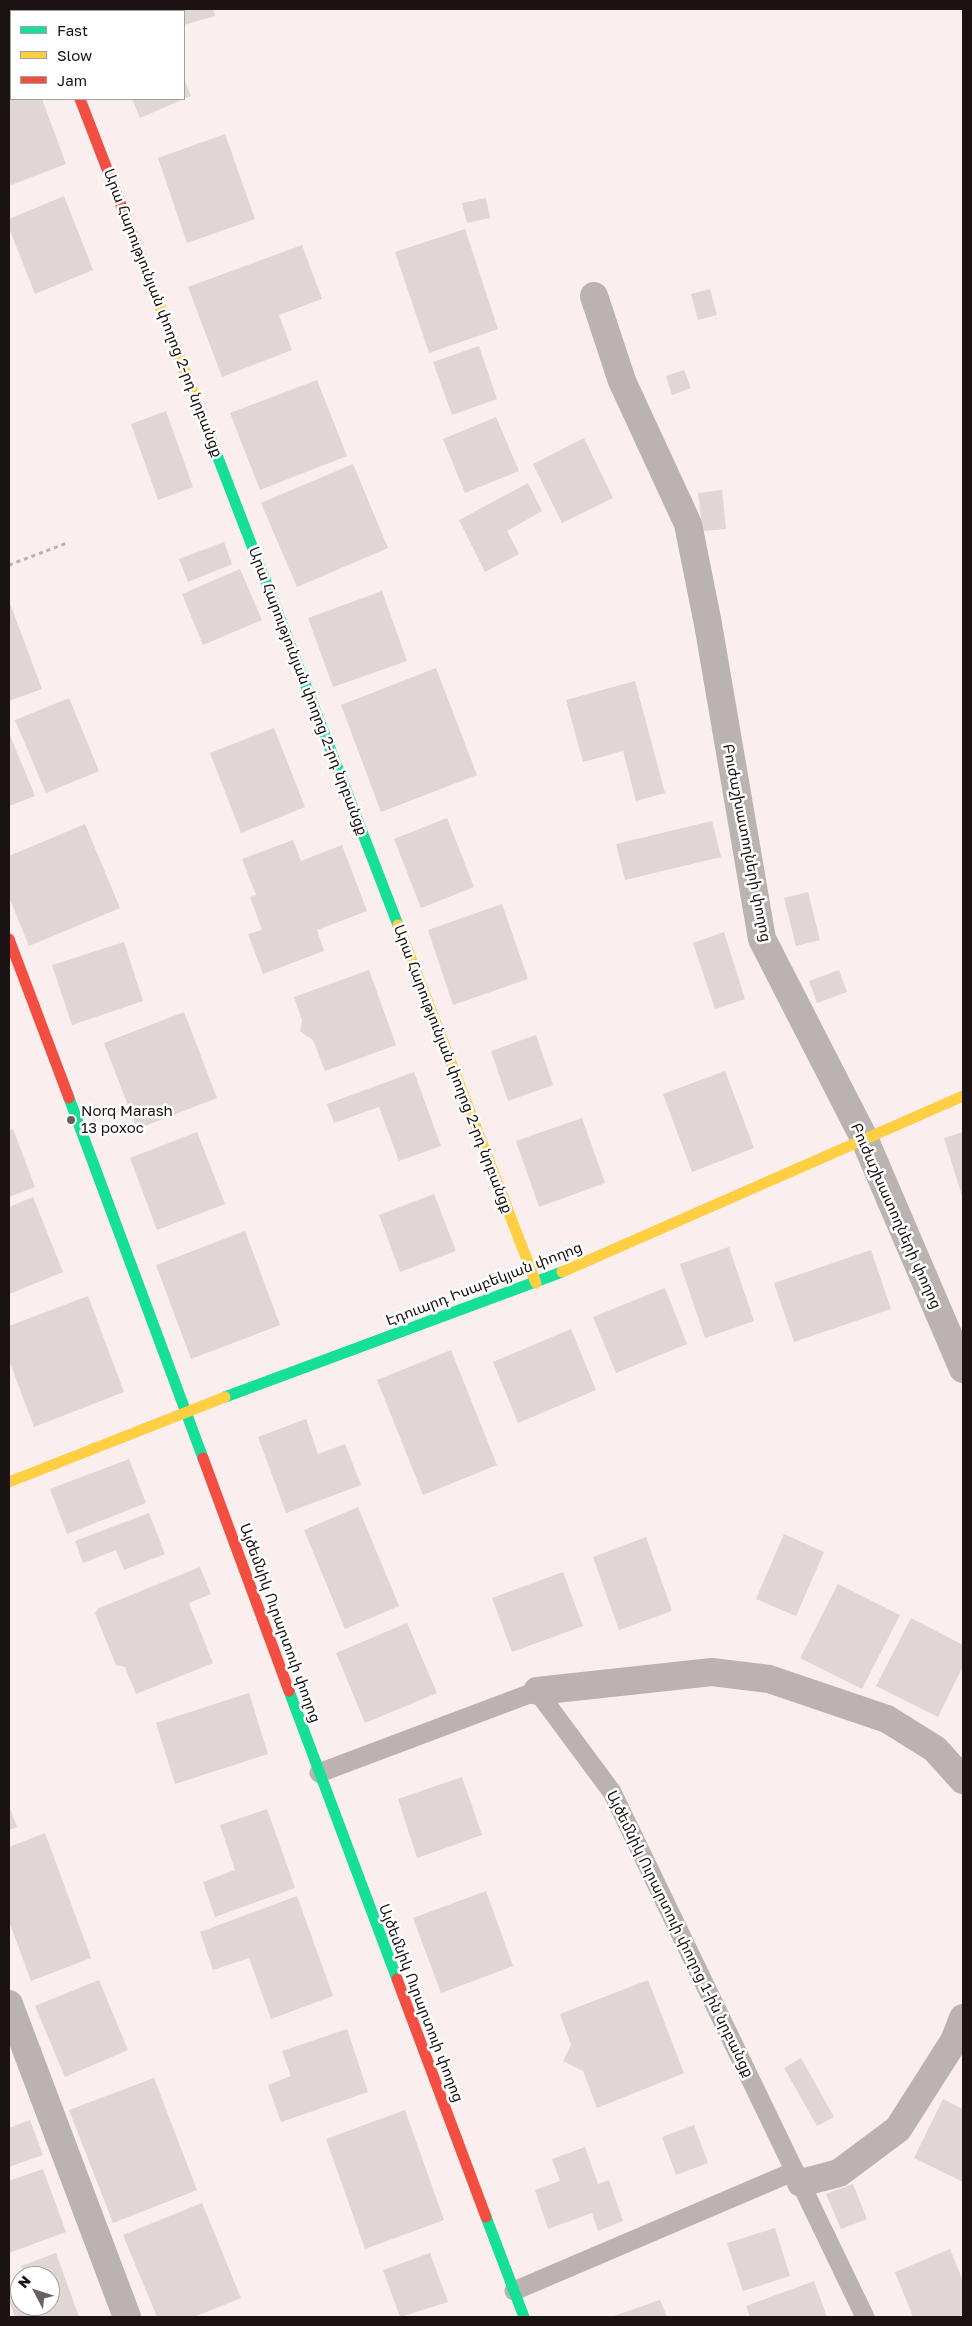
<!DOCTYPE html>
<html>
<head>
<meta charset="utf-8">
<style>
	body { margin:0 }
	#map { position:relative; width:972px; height:2326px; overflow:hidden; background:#faeeee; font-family:"Golos Text",sans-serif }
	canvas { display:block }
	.frame { position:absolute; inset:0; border:10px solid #1b1213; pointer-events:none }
	.legend { position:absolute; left:10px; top:10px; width:175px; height:90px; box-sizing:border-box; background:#fff; border:1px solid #a4a0a1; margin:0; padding:6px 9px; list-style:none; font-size:15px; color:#1b1213 }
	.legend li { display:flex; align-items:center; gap:10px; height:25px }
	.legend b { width:25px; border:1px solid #a4a0a1 }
	.north { position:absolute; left:10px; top:2266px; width:50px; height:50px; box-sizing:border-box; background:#fff; border:1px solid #a4a0a1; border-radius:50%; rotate:310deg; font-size:14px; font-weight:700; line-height:20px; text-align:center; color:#1b1213 }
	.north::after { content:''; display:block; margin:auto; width:18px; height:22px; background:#695f60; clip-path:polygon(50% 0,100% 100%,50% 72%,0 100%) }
</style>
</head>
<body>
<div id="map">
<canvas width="972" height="2326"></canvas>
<div class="frame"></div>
<ul class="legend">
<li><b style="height:6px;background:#16e098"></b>Fast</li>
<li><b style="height:6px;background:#ffcf43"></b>Slow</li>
<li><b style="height:6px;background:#f24e42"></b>Jam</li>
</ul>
<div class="north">N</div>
</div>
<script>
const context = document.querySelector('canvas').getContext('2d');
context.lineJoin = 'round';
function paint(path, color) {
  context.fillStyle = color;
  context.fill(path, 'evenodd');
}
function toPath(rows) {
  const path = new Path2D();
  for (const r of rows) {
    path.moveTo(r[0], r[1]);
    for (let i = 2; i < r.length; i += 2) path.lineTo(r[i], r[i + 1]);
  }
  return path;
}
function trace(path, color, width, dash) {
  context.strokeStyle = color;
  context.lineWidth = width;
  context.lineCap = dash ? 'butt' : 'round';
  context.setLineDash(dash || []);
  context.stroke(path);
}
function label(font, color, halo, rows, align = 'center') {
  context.font = font + ' "Golos Text","Noto Sans Armenian",sans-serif';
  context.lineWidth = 5;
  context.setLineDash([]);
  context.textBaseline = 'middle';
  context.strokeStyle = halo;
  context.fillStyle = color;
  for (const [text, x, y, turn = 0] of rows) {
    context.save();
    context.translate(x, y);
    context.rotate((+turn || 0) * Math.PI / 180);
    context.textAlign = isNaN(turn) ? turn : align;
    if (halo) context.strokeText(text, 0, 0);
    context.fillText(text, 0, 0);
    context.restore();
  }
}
paint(toPath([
	[9,9,22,9,23,11,11,11,11,60,9,61],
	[94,9,123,9,94,11],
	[127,9,213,9,215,16,184,25,184,11,128,11],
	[184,79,191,96,140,118,132,99,184,99],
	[11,83,11,99,42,99,66,164,11,185,9,180,9,84],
	[225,134,255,219,187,243,158,158],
	[64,196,93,270,35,294,9,228,9,219],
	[486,198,490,218,467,223,462,203],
	[465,229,498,329,429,353,395,252],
	[302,245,322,299,279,315,292,350,222,377,188,287],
	[710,289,717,315,698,320,691,294],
	[479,346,497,399,452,415,433,362],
	[684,370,691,388,672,395,666,376],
	[317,380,347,456,260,490,230,413],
	[166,411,193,487,158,500,131,424],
	[496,417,519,471,465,493,443,439],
	[584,438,613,498,562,523,533,464],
	[353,464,388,548,297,587,261,503],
	[528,483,542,511,507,531,519,554,485,572,459,520],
	[722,490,726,529,703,531,698,493],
	[224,542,232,564,188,582,179,559],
	[240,569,262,620,203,645,182,594],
	[382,591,407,661,333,687,308,618],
	[9,601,42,689,9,701],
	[436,668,477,775,381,812,341,705],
	[635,681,665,793,636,801,623,751,583,762,566,700],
	[69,698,99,771,46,793,15,720],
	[274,728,305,807,241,833,210,753],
	[9,733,35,796,9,806],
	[447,818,474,887,421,908,394,839],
	[712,821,721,857,625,880,616,844],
	[85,824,120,908,29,946,9,897,9,856],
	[293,840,301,861,342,845,367,911,317,930,324,951,263,974,248,934,262,930,250,897,256,895,242,859],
	[808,892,820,940,796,946,784,898],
	[502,904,528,979,453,1005,428,930],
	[724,932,745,999,715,1009,693,943],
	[124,942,143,1001,72,1025,52,965],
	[369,970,396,1045,325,1071,313,1040,300,1031,302,1020,294,997],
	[839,970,847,992,817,1003,809,981],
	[184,1012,217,1098,137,1129,104,1043],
	[536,1035,553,1085,508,1101,491,1051],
	[725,1071,754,1148,692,1172,663,1094],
	[414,1072,441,1146,399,1161,379,1107,334,1123,327,1104],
	[582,1118,605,1183,539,1207,516,1141],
	[13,1129,35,1187,9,1197,9,1131],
	[197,1132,225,1204,157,1230,130,1158],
	[963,1132,963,1199,944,1138],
	[434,1194,456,1251,400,1272,379,1215],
	[33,1197,63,1272,9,1294,9,1207],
	[245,1231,280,1325,191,1359,156,1265],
	[729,1247,754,1321,705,1338,680,1264],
	[871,1250,891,1309,794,1342,774,1283],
	[665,1288,687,1344,616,1373,593,1317],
	[88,1296,124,1392,34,1427,9,1360,9,1326],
	[571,1329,596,1390,518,1423,493,1362],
	[451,1350,497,1465,423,1495,377,1380],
	[306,1419,318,1454,345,1444,361,1485,286,1513,258,1437],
	[129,1459,146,1503,67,1534,50,1489],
	[358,1507,399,1606,345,1629,304,1530],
	[149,1513,165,1554,124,1570,116,1550,83,1563,75,1541],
	[784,1534,824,1552,796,1616,756,1599],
	[646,1537,672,1611,619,1630,593,1557],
	[200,1567,211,1594,189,1603,213,1663,136,1694,125,1667,116,1665,95,1613,99,1608],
	[563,1572,583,1626,512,1652,492,1598],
	[838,1584,900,1615,862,1689,800,1658],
	[911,1618,963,1645,963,1666,938,1717,876,1686],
	[407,1623,437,1693,365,1723,336,1653],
	[249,1693,268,1754,175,1784,156,1723],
	[462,1777,482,1835,417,1858,398,1799],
	[9,1806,17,1827,9,1830],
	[267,1809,295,1888,215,1917,203,1882,235,1870,220,1825],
	[45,1833,91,1958,31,1981,9,1921,9,1847],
	[486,1891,513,1966,441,1993,413,1918],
	[297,1896,333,1996,271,2019,249,1958,213,1970,200,1932],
	[99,1980,128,2050,65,2077,35,2006],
	[648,1980,684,2073,597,2108,583,2071,563,2061,571,2045,560,2014],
	[347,2029,368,2092,281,2122,268,2085,291,2076,282,2051],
	[801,2058,834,2117,817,2126,784,2068],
	[154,2078,197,2190,113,2223,69,2110],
	[943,2099,963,2109,963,2182,914,2158],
	[405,2110,444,2220,365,2249,326,2139],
	[30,2120,43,2155,9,2167,9,2128],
	[694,2125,708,2163,676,2175,662,2137],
	[585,2147,598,2184,609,2180,623,2221,598,2231,592,2213,548,2229,535,2190,560,2181,552,2159],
	[43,2169,66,2232,9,2253,9,2181],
	[853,2184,867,2219,841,2229,826,2194],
	[202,2203,241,2298,194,2317,157,2317,123,2235],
	[775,2228,790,2276,743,2291,727,2243],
	[950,2249,963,2281,963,2317,913,2317,895,2272],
	[56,2253,79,2317,15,2317,9,2300,9,2290,20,2285,20,2306,50,2306,50,2276,25,2276,21,2266],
	[430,2253,448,2302,400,2317,383,2270],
	[814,2281,827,2317,750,2317,746,2306],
	[660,2300,667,2317,611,2317]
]), '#e0d6d6');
trace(toPath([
	[9,565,67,543]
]), '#bbb2b2', 3, [4, 4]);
trace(toPath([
	[319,1773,537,1691,612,1792,865,2317],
	[514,2291,795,2171]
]), '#bbb2b2', 19);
trace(toPath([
	[46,9,47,11],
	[594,296,622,381,688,524,708,624,762,939,864,1138,963,1369],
	[537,1691,712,1672,769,1679,887,1719,935,1749,963,1780],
	[9,2004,127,2317],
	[801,2183,839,2173,898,2129,954,2041,963,2018]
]), '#bbb2b2', 28);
trace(toPath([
	[210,437,398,925],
	[69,1098,203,1458],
	[225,1397,562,1272],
	[289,1691,397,1979],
	[486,2217,524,2317]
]), '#16e098', 11);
trace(toPath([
	[136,244,210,437],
	[398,925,536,1283],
	[562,1272,963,1096],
	[9,1482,225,1397]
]), '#ffcf43', 11);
trace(toPath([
	[80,99,136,244],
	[9,939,69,1098],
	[203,1458,289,1691],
	[397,1979,486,2217]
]), '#f24e42', 11);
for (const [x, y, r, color] of [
	[71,1120,5,"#695f60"]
]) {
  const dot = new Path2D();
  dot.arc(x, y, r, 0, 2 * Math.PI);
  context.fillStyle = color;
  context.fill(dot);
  trace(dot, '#fff', 2);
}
label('15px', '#1b1213', '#fff', [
	["Արա Հարությունյան փողոց 2-րդ նրբանցք",163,313,69],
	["Արա Հարությունյան փողոց 2-րդ նրբանցք",308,691,69],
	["Բուժաշխատողների փողոց",747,843,79],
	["Արա Հարությունյան փողոց 2-րդ նրբանցք",453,1069,69],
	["Բուժաշխատողների փողոց",896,1216,66],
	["Էդուարդ Իսաբեկյան փողոց",484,1284,-21],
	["Այծեմնիկ Ուրարտուի փողոց",280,1623,70],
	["Այծեմնիկ Ուրարտուի փողոց 1-ին նրբանցք",680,1934,64],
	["Այծեմնիկ Ուրարտուի փողոց",421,2003,69]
]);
label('15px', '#1b1213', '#fff', [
	["Norq Marash",81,1111],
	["13 poxoc",81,1128]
], 'left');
</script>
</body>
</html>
